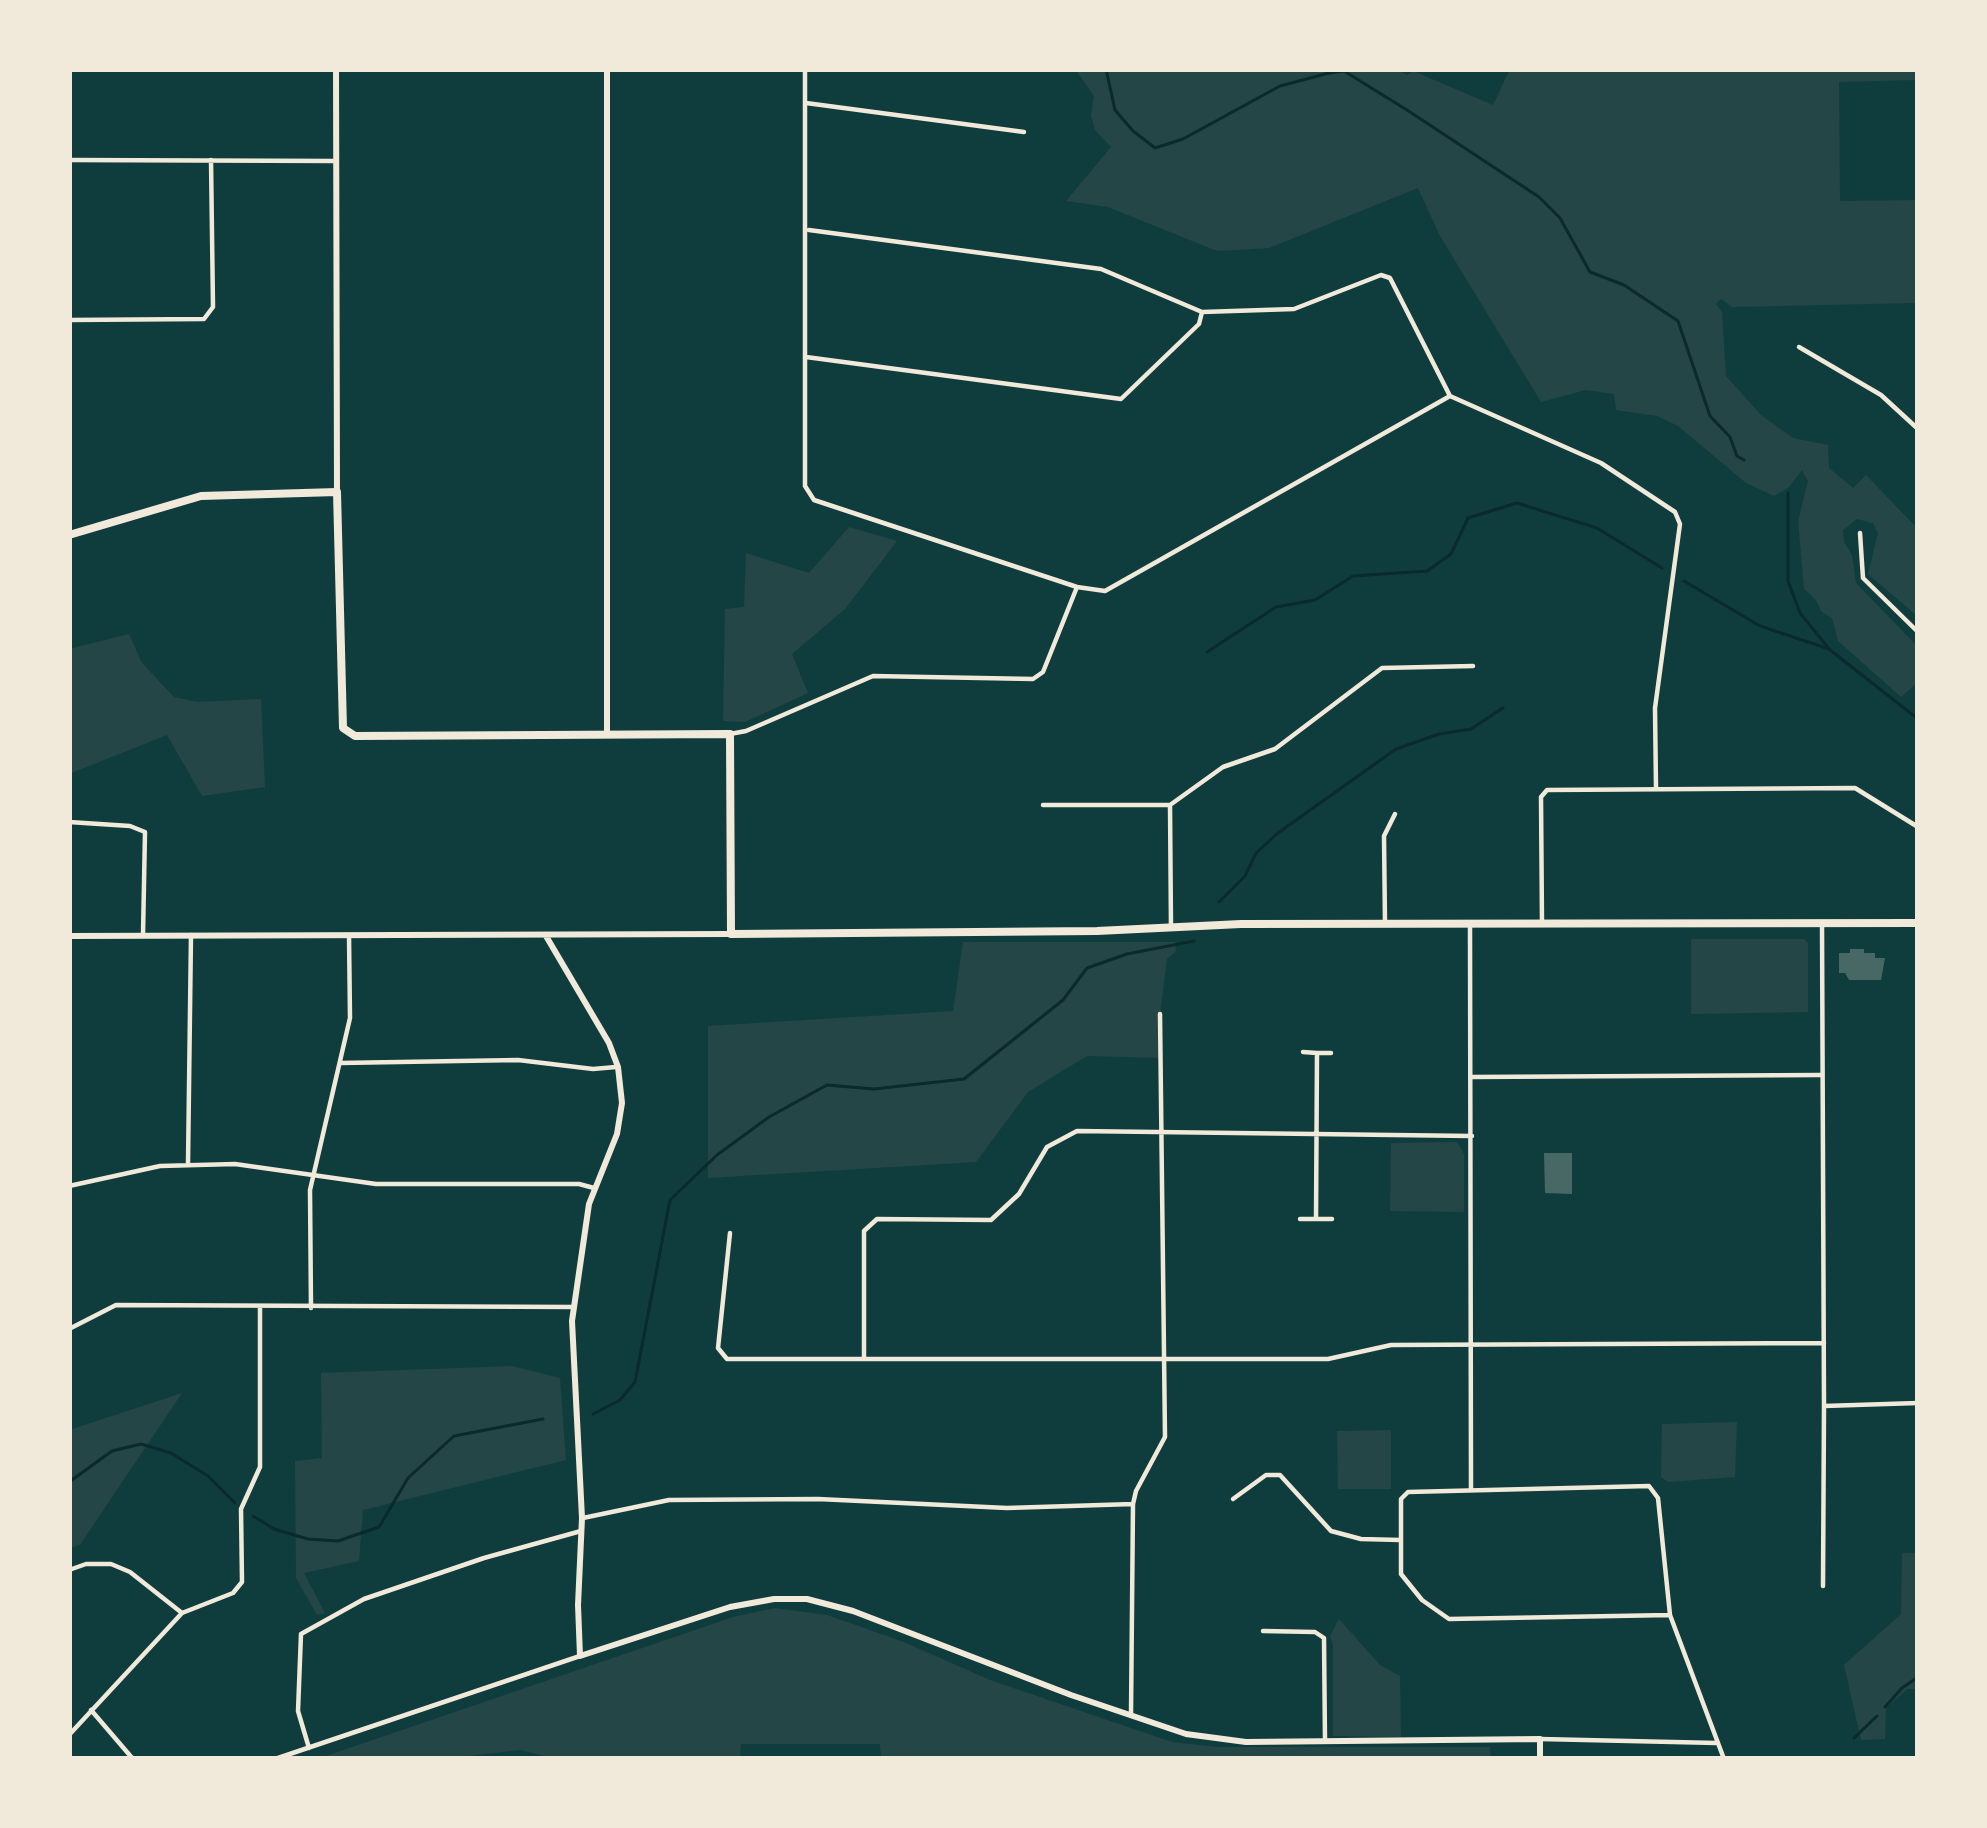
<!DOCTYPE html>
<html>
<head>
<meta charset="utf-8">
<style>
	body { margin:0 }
	#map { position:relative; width:1987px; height:1828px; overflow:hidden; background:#0f3d3e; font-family:Arial,sans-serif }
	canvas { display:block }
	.frame { position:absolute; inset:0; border:72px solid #f1e9da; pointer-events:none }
</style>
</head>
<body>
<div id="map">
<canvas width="1987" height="1828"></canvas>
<div class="frame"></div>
</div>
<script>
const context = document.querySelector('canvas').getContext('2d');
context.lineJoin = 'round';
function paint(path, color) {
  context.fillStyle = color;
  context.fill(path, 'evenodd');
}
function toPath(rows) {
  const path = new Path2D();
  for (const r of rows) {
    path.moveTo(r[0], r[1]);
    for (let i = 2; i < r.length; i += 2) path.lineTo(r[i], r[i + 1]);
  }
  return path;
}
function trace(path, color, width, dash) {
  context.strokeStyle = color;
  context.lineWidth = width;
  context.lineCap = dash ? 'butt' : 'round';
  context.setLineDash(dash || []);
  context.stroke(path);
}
paint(toPath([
	[1075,69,1396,69,1407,75,1413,71,1493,105,1510,69,1918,69,1918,80,1839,82,1840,201,1918,200,1918,303,1732,307,1721,299,1716,304,1722,312,1726,376,1735,386,1761,415,1793,438,1828,445,1829,468,1853,488,1866,475,1918,529,1916,615,1868,574,1878,533,1873,523,1857,519,1843,530,1844,542,1852,555,1856,583,1918,647,1918,682,1901,697,1838,641,1832,618,1821,611,1816,600,1804,589,1798,521,1808,481,1802,470,1789,487,1774,496,1746,483,1678,426,1657,416,1616,410,1614,394,1586,390,1541,402,1440,236,1418,188,1269,248,1217,251,1108,207,1066,201,1111,147,1095,130,1091,115,1094,96],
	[849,527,897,541,845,609,792,654,808,693,745,722,723,721,725,609,744,607,746,553,809,573],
	[129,634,142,663,174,697,197,702,261,699,265,787,202,796,167,735,69,774,69,649],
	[1691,939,1804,939,1808,943,1808,1012,1691,1014],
	[963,942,1175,942,1176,951,1167,959,1160,1014,1161,1058,1087,1056,1028,1092,976,1162,708,1178,708,1026,953,1011],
	[1457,1142,1464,1154,1464,1212,1390,1211,1391,1143],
	[512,1366,560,1378,566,1460,363,1510,359,1561,304,1573,325,1613,317,1615,296,1578,295,1461,322,1458,321,1373],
	[182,1393,80,1545,69,1548,69,1430],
	[1737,1422,1735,1477,1668,1482,1661,1477,1662,1424],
	[1391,1430,1391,1489,1338,1489,1337,1431],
	[1902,1553,1918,1553,1918,1689,1907,1689,1886,1708,1885,1739,1861,1740,1844,1665,1901,1614],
	[775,1608,827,1615,904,1642,990,1680,1172,1742,1219,1747,1490,1747,1491,1759,881,1759,880,1744,741,1744,740,1759,557,1759,520,1750,444,1759,317,1759,733,1617],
	[1339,1619,1380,1665,1400,1676,1401,1737,1333,1736,1333,1645,1330,1636]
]), '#244646');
trace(toPath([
	[1106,69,1115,110,1133,131,1155,148,1183,139,1280,86,1329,73,1344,71,1407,110,1539,197,1560,218,1590,272,1624,285,1678,321,1710,416,1730,437,1737,456,1744,460],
	[1788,493,1788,581,1800,613,1830,650,1918,719],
	[1684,581,1760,626,1829,649],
	[1207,652,1276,607,1315,600,1353,576,1427,571,1451,554,1468,518,1517,503,1597,528,1662,568],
	[1219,902,1245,876,1256,853,1278,833,1396,749,1439,734,1471,729,1503,708],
	[593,1414,620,1400,635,1382,670,1200,717,1155,769,1117,827,1085,874,1089,964,1079,1063,1000,1087,968,1127,954,1194,941],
	[69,1482,112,1451,141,1444,171,1453,208,1476,235,1503],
	[253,1516,274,1529,308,1539,338,1541,379,1527,408,1478,454,1436,543,1419],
	[1885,1707,1902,1688,1918,1677],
	[1854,1738,1877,1716]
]), '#0a2a2b', 3);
paint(toPath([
	[1850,949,1864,949,1864,953,1875,953,1875,958,1885,958,1881,980,1849,980,1845,973,1839,973,1839,953,1850,953],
	[1544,1153,1572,1153,1572,1194,1545,1193]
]), '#486865');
trace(toPath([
	[805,69,805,486,814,500,1077,587,1105,591,1450,396],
	[806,103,1024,132],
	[69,160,336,161],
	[809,230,1101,269,1202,312,1294,309,1381,275,1390,278,1450,396],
	[69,320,204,319,213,307,211,160],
	[1799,347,1881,395,1918,429],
	[806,357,1121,399,1199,324,1202,312],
	[1450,396,1601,463,1675,512,1680,524,1655,708,1656,789],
	[1860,533,1863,578,1918,632],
	[730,734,746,731,873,676,1033,679,1043,672,1077,587],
	[1043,805,1170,805,1171,928],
	[1170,805,1223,767,1275,749,1382,668,1473,666],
	[69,822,130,826,145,832,143,935],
	[1822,923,1824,1406,1918,1403],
	[1385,924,1384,836,1395,814],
	[1542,924,1541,797,1547,790,1855,788,1918,827],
	[1470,925,1471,1489],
	[1303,1052,1317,1053],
	[1331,1053,1317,1053,1316,1219,1332,1219],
	[340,1063,518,1060,593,1069,616,1067],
	[1471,1077,1820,1075],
	[188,1164,191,935],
	[69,1186,160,1166,235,1164,376,1184,579,1184,594,1188],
	[1300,1219,1316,1219],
	[730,1233,718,1348,727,1359,1328,1359,1391,1345,1824,1343],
	[311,1308,310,1190,350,1018,349,935],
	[69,1329,116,1305,574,1307],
	[864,1357,864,1231,877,1219,991,1220,1019,1194,1047,1147,1077,1131,1472,1136],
	[1233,1499,1266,1475,1280,1475,1331,1531,1361,1539,1400,1540],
	[583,1518,669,1500,818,1499,1007,1508,1133,1504],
	[69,1570,86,1564,111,1564,130,1572,182,1613],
	[1823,1586,1824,1406],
	[1670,1615,1449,1619,1422,1600,1401,1574,1401,1499,1408,1492,1649,1486,1658,1498,1670,1615,1724,1759],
	[1263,1631,1315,1632,1324,1638,1325,1741],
	[91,1710,133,1759],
	[1131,1714,1133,1504,1136,1491,1165,1437,1160,1014],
	[69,1735,182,1613,233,1593,242,1582,241,1509,260,1467,260,1307],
	[1540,1739,1717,1743],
	[309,1748,298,1711,301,1634,364,1599,484,1558,581,1531],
	[275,1759,580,1656]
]), '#f1e9da', 4.5);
trace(toPath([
	[336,69,337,492],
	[607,69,607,734],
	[69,936,731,934],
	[546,936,609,1043,618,1067,622,1103,617,1134,589,1204,572,1321,582,1518,578,1605,580,1656,730,1607,774,1599,807,1599,853,1611,1071,1695,1186,1734,1246,1742,1540,1739,1540,1759]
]), '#f1e9da', 6);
trace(toPath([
	[69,535,201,496,337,492,343,728,355,736,730,734,731,934,1097,931,1241,924,1918,923]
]), '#f1e9da', 8);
</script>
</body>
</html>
